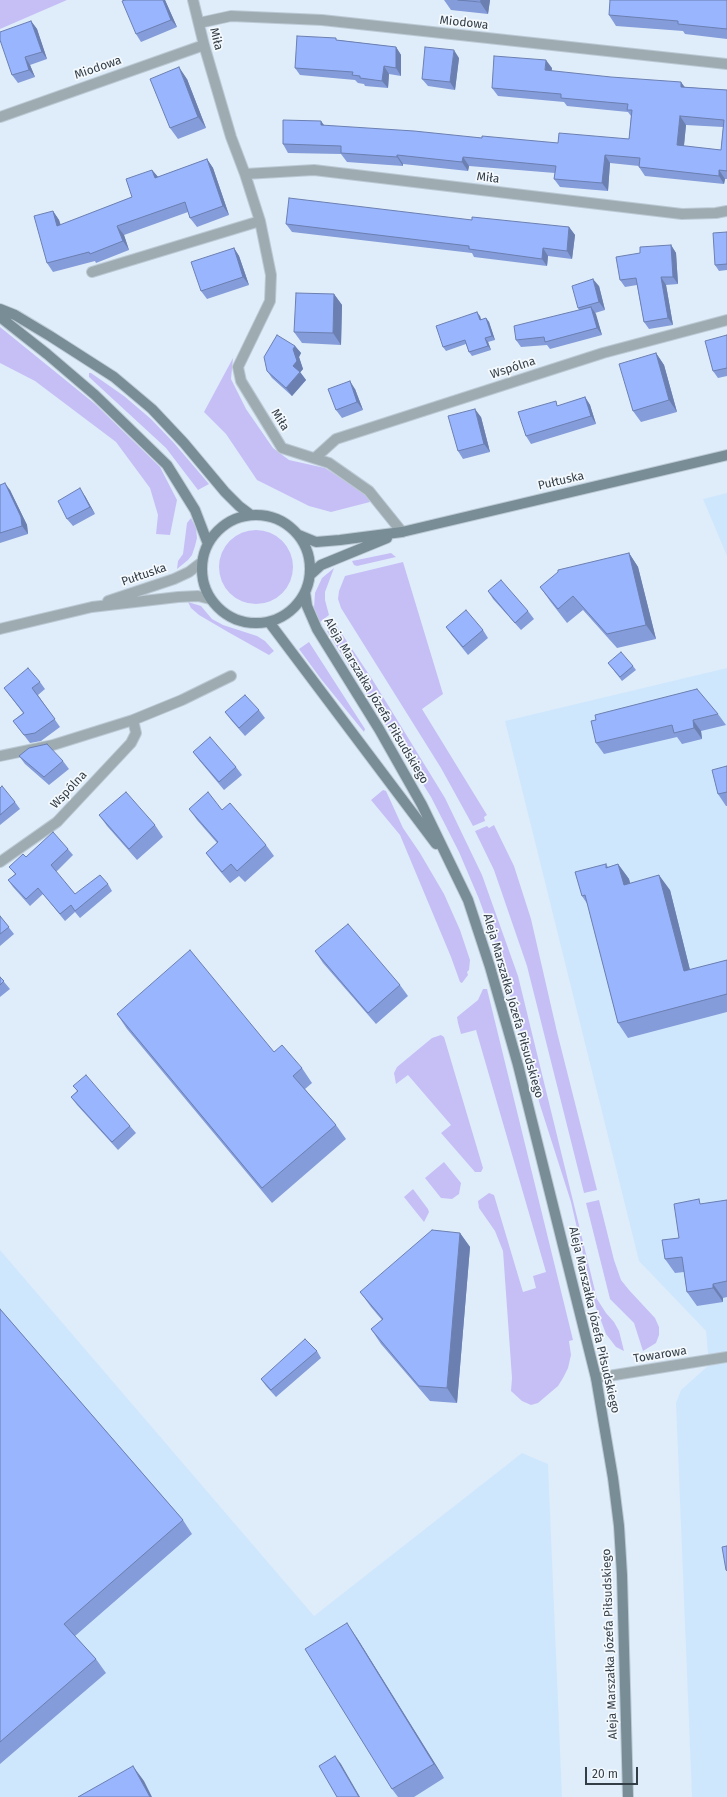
<!DOCTYPE html>
<html>
<head>
<meta charset="utf-8">
<style>
	body { margin:0 }
	#map { position:relative; width:727px; height:1797px; overflow:hidden; background:#dfedfa; font-family:"Fira Sans",sans-serif }
	canvas { display:block }
	.scale { position:absolute; left:585px; top:1767px; width:53px; height:18px; box-sizing:border-box; border:2px solid #343e47; border-top:0; padding-left:5px; font-size:12px; line-height:14px; white-space:nowrap; color:#343e47; -webkit-text-stroke:3px #f4f9fd; paint-order:stroke }
</style>
</head>
<body>
<div id="map">
<canvas width="727" height="1797"></canvas>
<div class="scale">20 m</div>
</div>
<script>
const context = document.querySelector('canvas').getContext('2d');
context.lineJoin = 'round';
function paint(path, color) {
  context.fillStyle = color;
  context.fill(path, 'evenodd');
}
function toPath(rows) {
  const path = new Path2D();
  for (const r of rows) {
    if (r.length === 3) {
      path.moveTo(r[0] + r[2], r[1]);
      path.arc(r[0], r[1], r[2], 0, 2 * Math.PI);
      continue;
    }
    path.moveTo(r[0], r[1]);
    for (let i = 2; i < r.length; i += 2) path.lineTo(r[i], r[i + 1]);
  }
  return path;
}
function trace(path, color, width, dash) {
  context.strokeStyle = color;
  context.lineWidth = width;
  context.lineCap = dash ? 'butt' : 'round';
  context.setLineDash(dash || []);
  context.stroke(path);
}
function label(font, color, halo, rows, align = 'center') {
  context.font = font + ' "Fira Sans",sans-serif';
  context.lineWidth = 3.5;
  context.setLineDash([]);
  context.textBaseline = 'middle';
  context.strokeStyle = halo;
  context.fillStyle = color;
  for (const [text, x, y, turn = 0] of rows) {
    context.save();
    context.translate(x, y);
    context.rotate((+turn || 0) * Math.PI / 180);
    context.textAlign = isNaN(turn) ? turn : align;
    if (halo) context.strokeText(text, 0, 0);
    context.fillText(text, 0, 0);
    context.restore();
  }
}
paint(toPath([
	[727,493,727,556,703,499],
	[727,668,727,1797,692,1797,676,1403,681,1390,709,1365,706,1331,639,1261,505,721],
	[0,1250,314,1616,522,1453,548,1464,562,1797,0,1797]
]), '#cfe7fd');
paint(toPath([
	[0,0,67,0,0,29],
	[0,327,95,404,160,467,177,500,170,535,156,534,158,515,150,488,116,442,35,381,0,363],
	[233,358,231,379,246,409,273,448,289,460,325,468,367,495,370,502,331,512,309,506,257,480,226,434,204,412],
	[89,373,91,373,124,396,151,419,174,443,209,484,198,490,166,448,89,377],
	[191,518,196,528,197,538,195,546,192,555,188,560,177,569,178,561,183,554,187,523],
	[256,567,37],
	[391,553,396,557,357,566,354,565,352,561],
	[403,562,443,694,422,709,487,815,484,817,485,821,473,826,441,768,341,608,338,599,339,591,345,576],
	[334,568,325,592,325,600,329,615,320,622,314,608,315,593,322,578],
	[188,602,201,606,212,619,223,625,257,636,265,641,274,651,269,655,228,632,199,615,191,608],
	[336,625,372,679,445,798,482,875,518,976,597,1299,606,1313,614,1322,619,1331,624,1351,616,1347,606,1334,594,1302,571,1202,540,1105,497,948,479,899,459,852,431,797,327,631],
	[309,642,365,729,364,732,321,679,299,649],
	[383,790,386,791,403,828,420,853,444,894,460,930,470,960,469,970,467,972,468,975,462,983,460,982,451,957,400,835,371,800],
	[494,825,514,866,531,919,557,1032,597,1190,584,1193,527,966,494,870,475,831,487,826,489,828],
	[483,989,487,989,573,1340,569,1341,571,1355,568,1368,563,1378,558,1386,538,1403,531,1405,522,1401,511,1391,512,1378,503,1251,495,1231,479,1208,478,1201,489,1193,494,1195,523,1292,536,1288,533,1276,546,1272,476,1030,461,1034,458,1023,457,1017,478,1000],
	[441,1035,444,1037,483,1168,481,1172,475,1172,441,1133,451,1125,408,1075,396,1084,394,1073,397,1067,432,1038],
	[444,1162,461,1183,459,1194,452,1199,441,1198,425,1178],
	[413,1189,428,1209,429,1212,424,1222,404,1197],
	[599,1200,614,1260,621,1280,629,1290,655,1318,659,1327,659,1335,656,1343,643,1351,634,1323,610,1299,586,1203]
]), '#c6bff6');
const minor = toPath([
	[193,0,204,45,231,137,245,174,260,221,271,275,270,301,238,367,241,381,282,448,329,463,369,491,402,532],
	[199,23,231,16,322,20,727,64],
	[0,117,204,45],
	[245,174,314,170,682,214,716,213,727,211],
	[92,272,260,221],
	[315,458,336,439,603,353,727,320],
	[133,720,182,700,231,676],
	[0,756,53,745,133,720,136,733,131,743,57,822,0,862]
]);
const tertiary = toPath([
	[108,601,174,579,189,572,202,562],
	[0,629,92,607,178,597,198,596,210,599],
	[596,1378,727,1357]
]);
const secondary = toPath([
	[0,309,15,315,50,336,114,377,152,409,184,443,225,492,239,506,251,515],
	[0,317,47,354,95,395,167,465,195,510,208,544],
	[256,569,54],
	[299,535,316,542,340,540,402,532,727,455],
	[310,575,321,565,387,538],
	[305,592,307,606,317,629,379,729,422,805,468,900,490,967,518,1065,596,1378,613,1478,619,1526,622,1575,628,1797],
	[269,622,436,844]
]);
trace(minor, '#bdcad6', 12);
trace(tertiary, '#bdcad6', 12);
trace(secondary, '#bdcad6', 12);
trace(minor, '#9eacb2', 10);
trace(tertiary, '#9eacb2', 10);
trace(secondary, '#788d96', 10);
paint(toPath([
	[165,0,177,27,141,42,136,34],
	[444,0,490,0,488,14,451,10],
	[727,0,727,39,685,34,683,31,616,26,609,15],
	[31,21,37,29,47,59,30,65,35,77,18,83,12,75],
	[338,40,396,47,401,55,401,76,389,74,388,88,365,86,364,84,358,83,355,80,300,75,295,68],
	[459,58,455,90,428,86,422,79],
	[552,68,551,71,685,87,727,90,727,179,725,179,724,184,645,176,639,167,639,166,610,163,608,191,560,187,554,179,555,173,469,166,468,171,403,164,403,166,347,162,341,154,288,153,283,144,325,126,482,138,558,143,629,139,631,116,628,112,567,106,564,102,498,96,492,88],
	[686,125,723,127,721,150,684,146],
	[187,79,206,128,178,139,170,128],
	[207,159,213,168,229,215,197,227,190,218,188,212,124,235,129,250,96,263,95,261,53,272,47,263,53,211,59,220,61,225,132,197,152,170,158,177],
	[472,220,569,227,575,235,572,259,548,256,547,266,474,257,472,253,292,232,286,224],
	[727,232,727,270,719,271,715,265],
	[671,245,676,253,678,284,666,285,673,325,649,329,644,322,637,285,625,287,620,280,640,253],
	[234,248,239,256,249,285,207,299,201,291],
	[599,286,605,310,595,313,602,335,550,349,547,345,521,347,516,340,579,310,578,308],
	[334,294,342,305,341,345,302,343,294,332],
	[480,316,481,320,486,318,489,322,495,340,488,342,491,350,472,356,469,352,466,344,446,351,443,347],
	[727,335,727,376,718,378,713,371],
	[295,346,301,353,299,357,303,369,300,372,306,380,292,396,272,378,267,371],
	[656,353,664,365,677,412,641,422,633,411],
	[355,389,363,410,342,418,336,410],
	[585,397,590,405,596,424,531,444,526,436,559,406],
	[481,417,490,452,463,459,458,451],
	[0,485,10,490,27,525,28,534,0,543],
	[85,496,95,514,73,526,67,519],
	[629,553,638,567,656,639,617,648,583,610,567,623,550,601,540,587],
	[488,591,528,611,534,619,521,630,493,599],
	[446,627,483,630,488,638,468,655,451,634],
	[608,663,633,666,636,670,622,681],
	[40,682,45,689,38,695,60,727,41,741,30,743,13,721,23,713,4,688],
	[259,710,265,718,245,736,231,720,225,712],
	[718,714,726,725,701,731,702,739,682,744,677,737,604,754,596,743],
	[193,752,236,767,242,775,224,790,199,760],
	[19,756,63,761,69,769,49,785,25,764],
	[727,766,727,806,726,806,718,794],
	[0,788,15,802,20,809,0,825],
	[189,809,222,810,266,845,274,856,245,882,239,876,230,883,214,864,206,853,217,843,197,820],
	[99,815,155,825,163,837,137,860,107,826],
	[68,849,73,855,56,872,75,894,108,884,112,891,80,918,75,912,65,921,43,894,30,906,13,887,8,880,15,874,9,867,26,857],
	[606,864,608,867,618,864,629,879,630,883,670,890,690,970,727,960,727,1012,628,1038,618,1023,588,905,582,896],
	[0,916,14,934,0,946],
	[315,951,400,985,408,996,376,1024,323,963],
	[0,977,10,989,0,997],
	[117,1014,274,1052,302,1068,312,1083,305,1089,336,1125,346,1139,272,1203,127,1029],
	[73,1086,130,1126,136,1133,118,1150,77,1105,71,1097,77,1091],
	[727,1200,727,1297,723,1298,723,1302,697,1306,687,1292,684,1272,675,1273,665,1259,702,1204],
	[460,1233,470,1247,457,1403,430,1401,381,1344,371,1329,382,1320,371,1307,360,1292],
	[0,1309,183,1520,192,1534,75,1636,96,1659,106,1673,0,1764],
	[317,1351,321,1358,276,1397,266,1386,261,1379],
	[357,1638,444,1778,414,1797,398,1797,392,1789]
]), '#849cda');
paint(toPath([
	[163,0,165,0,177,27,171,20],
	[481,0,490,0,488,14,480,2],
	[31,21,37,29,47,59,42,52],
	[396,47,401,55,401,76,396,68],
	[454,50,459,58,455,90,450,82],
	[25,57,30,65,35,77,29,70],
	[546,60,552,68,551,78,545,70],
	[384,66,389,74,388,88,382,81],
	[179,67,187,79,206,128,198,117],
	[681,82,687,90,681,87],
	[680,116,686,125,683,154,677,145],
	[321,121,327,129,321,125],
	[397,155,403,164,403,166,397,157],
	[605,155,610,163,608,191,602,183],
	[463,157,469,166,468,171,462,162],
	[207,159,213,168,229,215,223,206],
	[152,170,159,178,155,178],
	[719,170,725,179,724,184,719,176],
	[53,211,59,220,63,235,57,226],
	[117,226,124,235,129,250,123,241],
	[569,227,575,235,572,259,567,251],
	[671,245,676,253,678,284,673,277],
	[234,248,239,256,249,285,243,277],
	[543,248,548,256,547,266,542,259],
	[661,277,666,285,673,325,668,318],
	[593,279,599,286,605,310,599,302],
	[334,294,342,305,341,345,333,333],
	[591,307,596,314,602,335,597,328],
	[477,312,480,316,482,324,480,320],
	[486,318,489,322,495,340,492,336],
	[485,338,488,342,491,350,488,346],
	[295,346,301,353,299,357,303,369,299,374,293,366,293,349],
	[656,353,664,365,677,412,669,400],
	[300,372,306,380,292,396,286,388],
	[350,381,355,389,363,410,357,402],
	[585,397,590,405,596,424,591,416],
	[475,409,481,417,490,452,484,444],
	[5,483,10,490,27,525,28,534,22,526],
	[80,488,85,496,95,514,90,507],
	[629,553,638,567,656,639,646,625],
	[693,720,701,731,702,739,694,728],
	[618,864,629,879,634,899,624,885],
	[659,875,670,890,694,986,684,971],
	[460,1233,470,1247,457,1403,447,1388],
	[713,1284,723,1298,723,1302,713,1288],
	[347,1623,357,1638,444,1778,434,1764],
	[335,1756,341,1764,360,1797,359,1797],
	[133,1766,144,1781,152,1797,150,1797]
]), '#6b7fb1');
const building = toPath([
	[125,0,163,0,171,20,136,34,122,1,125,0],
	[458,0,481,0,480,2,458,0],
	[610,0,727,0,727,29,678,24,678,21,609,15,610,0],
	[31,21,42,52,25,57,29,70,12,75,0,40,0,32,31,21],
	[297,36,336,38,336,40,396,47,396,68,384,66,382,81,360,78,360,76,352,75,353,72,295,68,297,36],
	[425,47,454,50,450,82,422,79,425,47],
	[494,56,546,60,545,70,611,77,681,82,681,87,727,90,727,171,719,170,719,176,639,167,640,158,605,155,602,183,554,179,556,166,463,157,462,162,397,155,397,157,341,153,341,146,283,144,283,120,321,121,321,125,414,131,482,138,482,136,558,143,559,133,629,139,632,110,627,110,628,104,561,98,561,94,492,88,494,56],
	[680,116,724,120,721,150,677,145,680,116],
	[179,67,198,117,170,128,150,79,179,67],
	[207,159,223,206,190,218,185,202,117,226,123,241,90,254,89,252,47,263,34,216,53,211,57,226,132,197,126,179,152,170,155,178,207,159],
	[289,198,472,220,472,217,569,227,567,251,543,248,542,259,469,249,469,246,286,224,289,198],
	[727,232,727,264,715,265,713,233,727,232],
	[671,245,673,277,661,277,668,318,644,322,636,278,620,280,616,257,640,253,640,247,671,245],
	[234,248,243,277,201,291,191,262,234,248],
	[593,279,599,302,578,308,572,286,593,279],
	[296,293,334,294,333,333,294,332,296,293],
	[591,307,597,328,545,342,544,337,516,340,514,326,591,307],
	[477,312,480,320,486,318,492,336,485,338,488,346,469,352,465,340,443,347,436,326,477,312],
	[277,335,295,346,293,349,297,361,293,366,300,372,286,388,267,371,264,357,277,335],
	[727,335,727,368,713,371,705,341,727,335],
	[656,353,669,400,633,411,619,364,656,353],
	[350,381,357,402,336,410,328,389,350,381],
	[585,397,591,416,526,436,518,412,556,401,557,406,585,397],
	[475,409,484,444,458,451,448,416,475,409],
	[5,483,21,517,22,526,0,533,0,485,5,483],
	[80,488,90,507,67,519,58,501,80,488],
	[629,553,646,625,607,634,573,596,558,609,540,587,558,572,558,570,629,553],
	[501,580,528,611,515,623,488,591,501,580],
	[466,610,483,630,463,647,446,627,466,610],
	[621,652,633,666,620,677,608,663,621,652],
	[28,668,40,682,32,688,55,719,35,733,24,735,13,721,24,713,4,688,28,668],
	[697,689,718,714,693,720,694,728,674,733,672,725,596,743,591,721,596,720,595,715,697,689],
	[245,695,259,710,239,728,225,712,245,695],
	[210,737,236,767,219,782,193,752,210,737],
	[47,744,63,761,44,777,19,756,29,748,47,744],
	[727,766,727,792,718,794,712,770,727,766],
	[2,786,15,802,0,815,0,788,2,786],
	[126,792,155,825,129,849,99,815,126,792],
	[208,792,222,810,230,803,266,845,237,871,231,864,222,872,206,853,218,842,189,809,208,792],
	[53,832,68,849,51,865,75,894,100,875,108,884,75,911,71,905,60,914,38,888,26,899,8,880,16,874,9,867,23,854,26,857,53,832],
	[606,864,606,868,618,864,624,885,659,875,684,971,727,960,727,994,618,1023,585,895,582,896,575,872,606,864],
	[0,916,9,927,0,934,0,916],
	[348,924,400,985,368,1013,315,951,348,924],
	[190,950,274,1052,282,1045,302,1068,293,1076,336,1125,262,1188,117,1014,190,950],
	[0,977,4,981,0,985,0,977],
	[86,1075,130,1126,112,1142,71,1097,78,1091,73,1086,86,1075],
	[699,1199,700,1204,727,1200,727,1281,713,1284,713,1288,687,1292,682,1257,665,1259,662,1240,679,1238,674,1204,699,1199],
	[432,1230,460,1233,447,1388,419,1386,371,1329,383,1319,360,1292,432,1230],
	[0,1309,183,1520,64,1624,96,1659,0,1742,0,1309],
	[305,1339,317,1351,271,1390,261,1379,305,1339],
	[727,1546,727,1571,726,1570,722,1547,727,1546],
	[347,1623,434,1764,392,1789,305,1649,347,1623],
	[335,1756,359,1797,337,1797,319,1766,335,1756],
	[133,1766,150,1797,78,1797,133,1766]
]);
paint(building, '#99b5fd');
trace(building, '#6b7fb1', 1);
label('12px', '#343e47', '#f4f9fd', [
	["Miodowa",464,23,6],
	["Miła",216,39,76],
	["Miodowa",98,68,-19],
	["Miła",488,178,7],
	["Wspólna",513,368,-18],
	["Miła",280,420,58],
	["Pułtuska",561,481,-13],
	["Pułtuska",144,575,-19],
	["Aleja Marszałka Józefa Piłsudskiego",376,701,59],
	["Wspólna",69,790,-47],
	["Aleja Marszałka Józefa Piłsudskiego",513,1006,74],
	["Aleja Marszałka Józefa Piłsudskiego",594,1320,77],
	["Towarowa",660,1355,-9],
	["Aleja Marszałka Józefa Piłsudskiego",610,1644,-92]
]);
</script>
</body>
</html>
